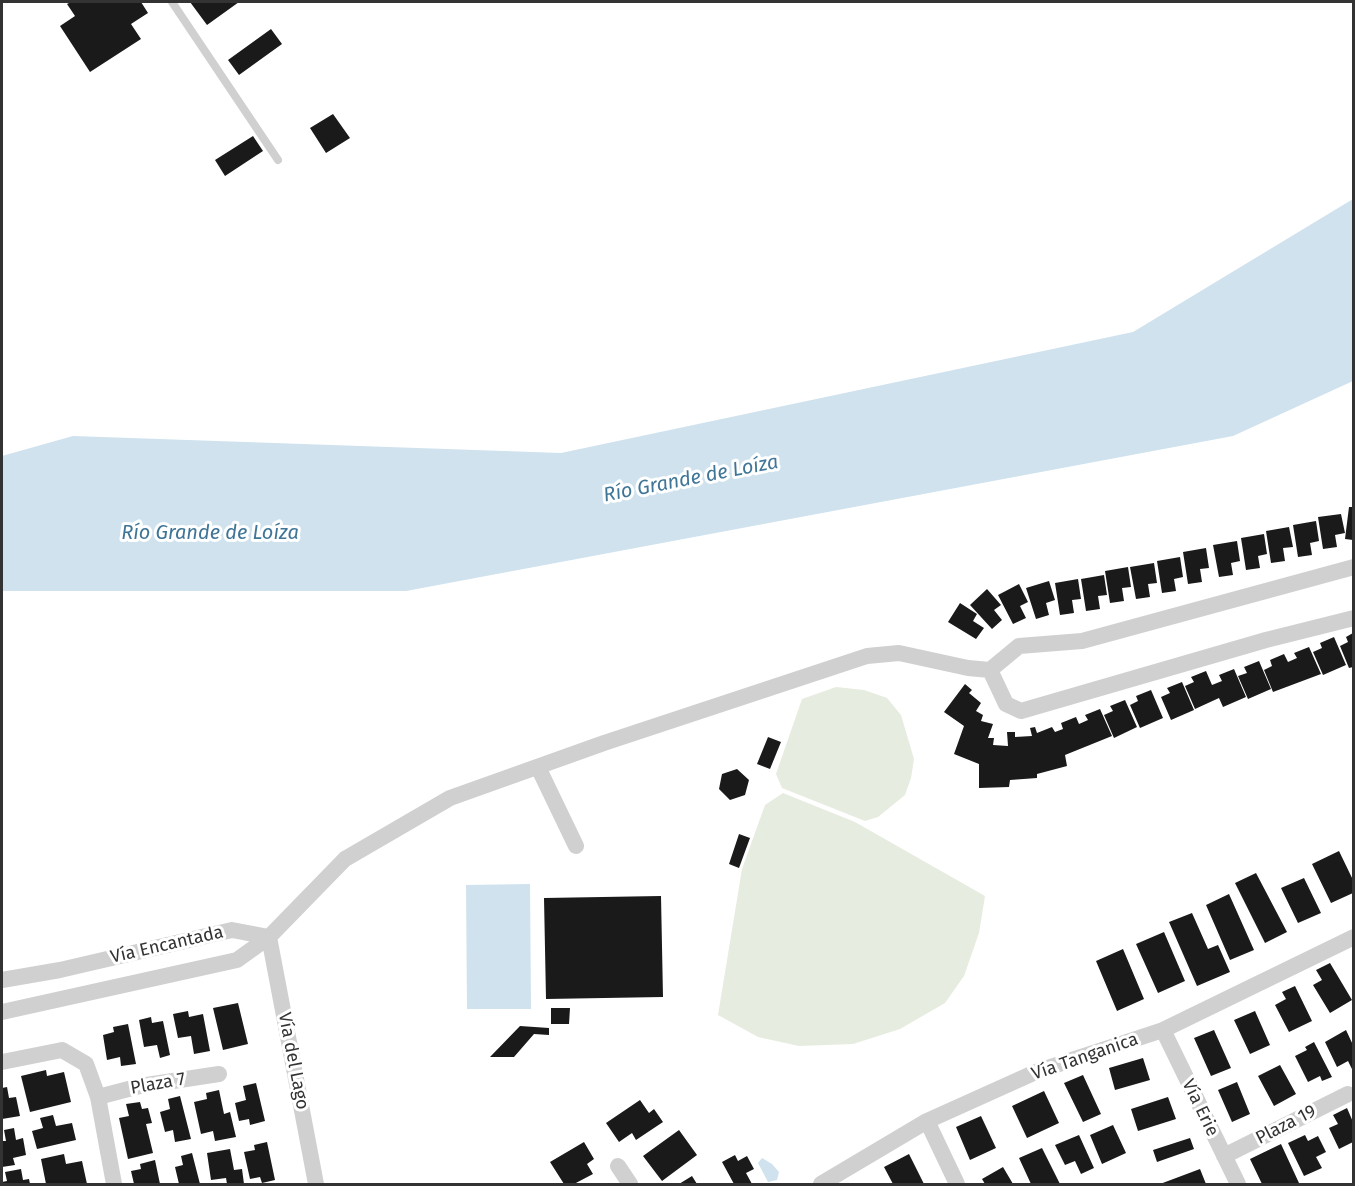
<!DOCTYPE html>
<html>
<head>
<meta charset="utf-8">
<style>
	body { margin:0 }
	#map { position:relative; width:1355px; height:1186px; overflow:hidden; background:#fff; font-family:"Fira Sans",sans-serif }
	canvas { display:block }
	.frame { position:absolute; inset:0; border:3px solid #333; pointer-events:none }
</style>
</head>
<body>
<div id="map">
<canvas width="1355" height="1186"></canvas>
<div class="frame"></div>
</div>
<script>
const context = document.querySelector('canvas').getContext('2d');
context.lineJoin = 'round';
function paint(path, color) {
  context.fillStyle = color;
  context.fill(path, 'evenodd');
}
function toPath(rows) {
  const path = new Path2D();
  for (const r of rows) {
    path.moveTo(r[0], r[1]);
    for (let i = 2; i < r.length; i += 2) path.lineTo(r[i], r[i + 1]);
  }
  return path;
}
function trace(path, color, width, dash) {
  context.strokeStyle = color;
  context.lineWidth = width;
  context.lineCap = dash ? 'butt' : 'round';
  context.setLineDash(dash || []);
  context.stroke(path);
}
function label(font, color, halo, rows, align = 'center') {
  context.font = font + ' "Fira Sans",sans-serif';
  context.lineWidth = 6;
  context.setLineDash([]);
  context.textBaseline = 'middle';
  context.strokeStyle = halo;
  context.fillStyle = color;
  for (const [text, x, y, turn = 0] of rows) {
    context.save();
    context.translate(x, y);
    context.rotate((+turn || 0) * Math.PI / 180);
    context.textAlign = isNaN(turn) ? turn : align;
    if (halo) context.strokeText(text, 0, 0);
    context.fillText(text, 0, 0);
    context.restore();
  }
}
paint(toPath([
	[836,687,864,690,887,698,901,715,914,759,911,778,905,795,878,817,865,821,782,788,776,774,802,699],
	[783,793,855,822,985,896,979,933,964,976,945,1003,900,1029,853,1044,799,1046,758,1037,718,1015,742,869,765,805]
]), '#e6ecdf');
paint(toPath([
	[1353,199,1353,381,1233,436,406,591,2,591,2,456,73,436,561,453,1133,332],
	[530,884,531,1009,467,1009,466,885],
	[762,1158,772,1164,779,1172,777,1180,768,1182,758,1163]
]), '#cfe2ee');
paint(toPath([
	[71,2,141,2,148,13,131,24,141,39,90,72,60,26,75,16,67,4],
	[190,2,239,2,207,25],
	[271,29,282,44,239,75,228,60],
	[333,114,350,138,326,153,310,128],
	[253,136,263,151,225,176,215,160],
	[1349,507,1353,507,1353,540,1345,539],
	[1341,514,1345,533,1335,535,1337,547,1323,549,1318,517],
	[1316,521,1319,541,1310,543,1312,555,1298,557,1293,525],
	[1289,527,1293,547,1283,548,1285,561,1271,563,1266,531],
	[1264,534,1267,554,1258,556,1260,568,1246,570,1241,538],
	[1237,541,1240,561,1231,563,1233,575,1219,577,1213,545],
	[1206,548,1209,568,1200,569,1202,582,1188,584,1183,552],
	[1180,557,1183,577,1174,579,1176,591,1162,593,1157,561],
	[1154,563,1157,583,1148,584,1150,597,1136,599,1130,567],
	[1128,567,1131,587,1122,588,1124,601,1110,603,1105,571],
	[1104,575,1107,595,1098,596,1100,609,1086,611,1081,579],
	[1078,579,1081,599,1072,600,1074,613,1060,615,1055,583],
	[1049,581,1055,600,1046,603,1049,615,1036,619,1026,588],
	[1019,584,1028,602,1020,606,1026,618,1013,624,998,595],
	[987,589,1001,605,994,610,1002,620,992,629,970,605],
	[960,603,977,614,973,621,984,628,976,639,948,622],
	[1353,633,1353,667,1349,668,1340,646,1348,642,1346,637],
	[1334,637,1346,665,1323,675,1313,652,1322,648,1320,643],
	[1309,647,1321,674,1273,692,1264,670,1272,666,1270,660,1284,654,1288,662,1297,658,1294,653],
	[1259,661,1271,689,1248,699,1238,676,1247,673,1244,667],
	[1234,669,1246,697,1223,707,1219,698,1195,709,1185,686,1194,682,1191,677,1206,671,1212,685,1222,681,1219,675],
	[1182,682,1194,710,1171,720,1161,697,1170,693,1167,688],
	[965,684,972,690,969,693,981,703,976,711,983,715,981,721,993,724,988,738,994,738,993,745,1008,746,1007,732,1015,732,1015,737,1032,736,1030,728,1035,727,1037,733,1052,727,1055,732,1063,729,1061,723,1076,717,1079,724,1088,720,1085,715,1100,709,1112,736,1065,755,1067,766,1037,774,1037,778,1010,780,1009,787,979,788,979,764,954,754,964,726,944,712],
	[1151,690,1163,718,1140,728,1130,705,1138,701,1136,696],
	[1125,700,1137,727,1114,738,1104,715,1113,711,1110,706],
	[768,737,781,742,770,769,757,764],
	[737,769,749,780,745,795,730,800,719,789,722,774],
	[739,834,750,838,739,868,729,864],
	[1339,851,1353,880,1353,893,1331,903,1312,864],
	[1256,873,1287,932,1265,943,1235,883],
	[1304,878,1321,913,1298,923,1281,888],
	[1229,894,1254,950,1230,960,1206,905],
	[661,896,663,997,546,999,544,898],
	[1192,913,1208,949,1218,945,1230,972,1197,986,1169,922],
	[1164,932,1185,981,1158,993,1136,944],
	[1123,949,1144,999,1117,1011,1096,961],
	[1330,963,1352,1000,1330,1013,1313,985,1322,980,1316,970],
	[1295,986,1312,1021,1289,1032,1275,1005,1286,999,1282,992],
	[238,1003,248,1044,223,1050,213,1008],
	[551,1008,570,1008,569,1024,551,1024],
	[188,1011,189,1017,203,1014,210,1051,194,1054,191,1036,178,1038,173,1014],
	[1255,1011,1270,1045,1250,1054,1234,1020],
	[151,1017,152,1023,163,1021,170,1055,160,1058,157,1045,144,1047,139,1020],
	[128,1024,136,1064,121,1066,120,1057,107,1060,103,1035,114,1032,113,1027],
	[520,1026,549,1028,549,1035,534,1034,514,1057,490,1057],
	[1214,1030,1231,1068,1211,1076,1194,1038],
	[1346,1030,1353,1045,1353,1071,1348,1061,1337,1067,1325,1042],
	[1314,1042,1332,1077,1322,1081,1320,1076,1308,1082,1295,1056,1307,1050,1305,1047],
	[1143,1058,1150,1080,1115,1090,1109,1068],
	[1280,1065,1296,1094,1274,1106,1258,1076],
	[46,1070,47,1076,64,1072,71,1102,30,1112,21,1076],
	[1083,1075,1101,1114,1083,1122,1064,1083],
	[1237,1082,1250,1114,1232,1122,1218,1090],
	[256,1083,265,1121,250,1125,249,1119,239,1121,235,1103,246,1100,243,1086],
	[7,1087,9,1098,16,1097,20,1116,2,1119,2,1088],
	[219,1090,224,1114,230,1112,236,1137,215,1141,213,1131,201,1134,194,1102,207,1099,206,1093],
	[1044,1091,1059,1123,1027,1138,1012,1106],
	[180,1096,191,1139,175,1142,173,1130,165,1132,160,1112,170,1109,168,1099],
	[1168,1097,1176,1119,1138,1131,1131,1109],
	[640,1100,649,1113,654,1109,663,1122,636,1140,632,1133,619,1142,606,1123],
	[140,1102,142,1109,148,1108,152,1123,146,1124,153,1153,128,1159,119,1118,129,1116,126,1104],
	[1347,1108,1353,1122,1353,1142,1339,1149,1329,1128,1338,1124,1333,1115],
	[53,1115,56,1126,72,1123,76,1140,37,1149,32,1131,43,1128,40,1118],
	[981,1116,996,1148,970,1160,956,1127],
	[1113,1125,1126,1153,1102,1164,1090,1135],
	[14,1128,16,1140,23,1138,26,1155,13,1158,15,1165,2,1167,2,1141,6,1141,4,1130],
	[679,1130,697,1155,662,1181,643,1156],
	[1079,1135,1094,1168,1081,1174,1075,1161,1065,1165,1055,1145],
	[1305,1135,1308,1141,1318,1136,1326,1152,1316,1157,1322,1168,1304,1176,1288,1143],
	[1190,1138,1194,1149,1157,1162,1153,1150],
	[267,1142,275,1180,262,1183,260,1177,250,1179,244,1152,255,1150,254,1145],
	[584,1142,594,1159,587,1164,593,1174,574,1184,564,1184,550,1162],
	[1281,1144,1299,1183,1262,1184,1250,1159],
	[1042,1148,1060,1184,1031,1184,1019,1158],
	[230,1149,234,1170,242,1169,244,1184,227,1184,226,1178,211,1180,207,1153],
	[192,1153,200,1184,179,1184,175,1167,183,1165,181,1156],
	[64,1154,66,1164,82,1161,87,1184,46,1184,41,1159],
	[909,1154,924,1184,893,1184,884,1167],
	[735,1155,738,1161,747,1156,754,1169,746,1173,752,1184,734,1184,722,1162],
	[155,1160,160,1184,134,1184,131,1171,141,1169,140,1164],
	[1003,1167,1013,1184,985,1184,982,1179],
	[21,1169,23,1180,29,1179,30,1184,2,1184,2,1182,7,1181,5,1172],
	[1200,1169,1206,1184,1160,1184],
	[692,1176,697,1184,679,1184]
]), '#1a1a1a');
trace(toPath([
	[172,2,278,160]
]), '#d0d0d0', 8);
trace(toPath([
	[990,670,1006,704,1021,711,1266,640,1354,618],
	[538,767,576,846],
	[269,937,316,1184],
	[2,980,60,970,232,930,269,937],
	[2,1012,237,960,269,937,345,859,450,798,604,743,867,656,899,653,968,668,990,670,1019,646,1082,641,1354,567],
	[1163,1030,1238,1184],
	[2,1062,62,1050,86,1064,98,1097,114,1184],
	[98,1097,140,1086,219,1074],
	[927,1121,957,1184],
	[1224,1156,1348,1094],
	[618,1166,630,1184],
	[821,1184,927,1121,1038,1071,1163,1030,1354,937]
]), '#d0d0d0', 16);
label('18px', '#333', '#fff', [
	["Vía Encantada",167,945,-13],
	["Vía Tanganica",1085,1057,-19],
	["Vía del Lago",293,1061,79],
	["Plaza 7",158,1084,-10],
	["Vía Erie",1200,1108,64],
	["Plaza 19",1286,1125,-27]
]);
label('italic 20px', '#3f7597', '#fff', [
	["Río Grande de Loíza",691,479,-11],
	["Río Grande de Loíza",210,533]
]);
</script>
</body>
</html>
